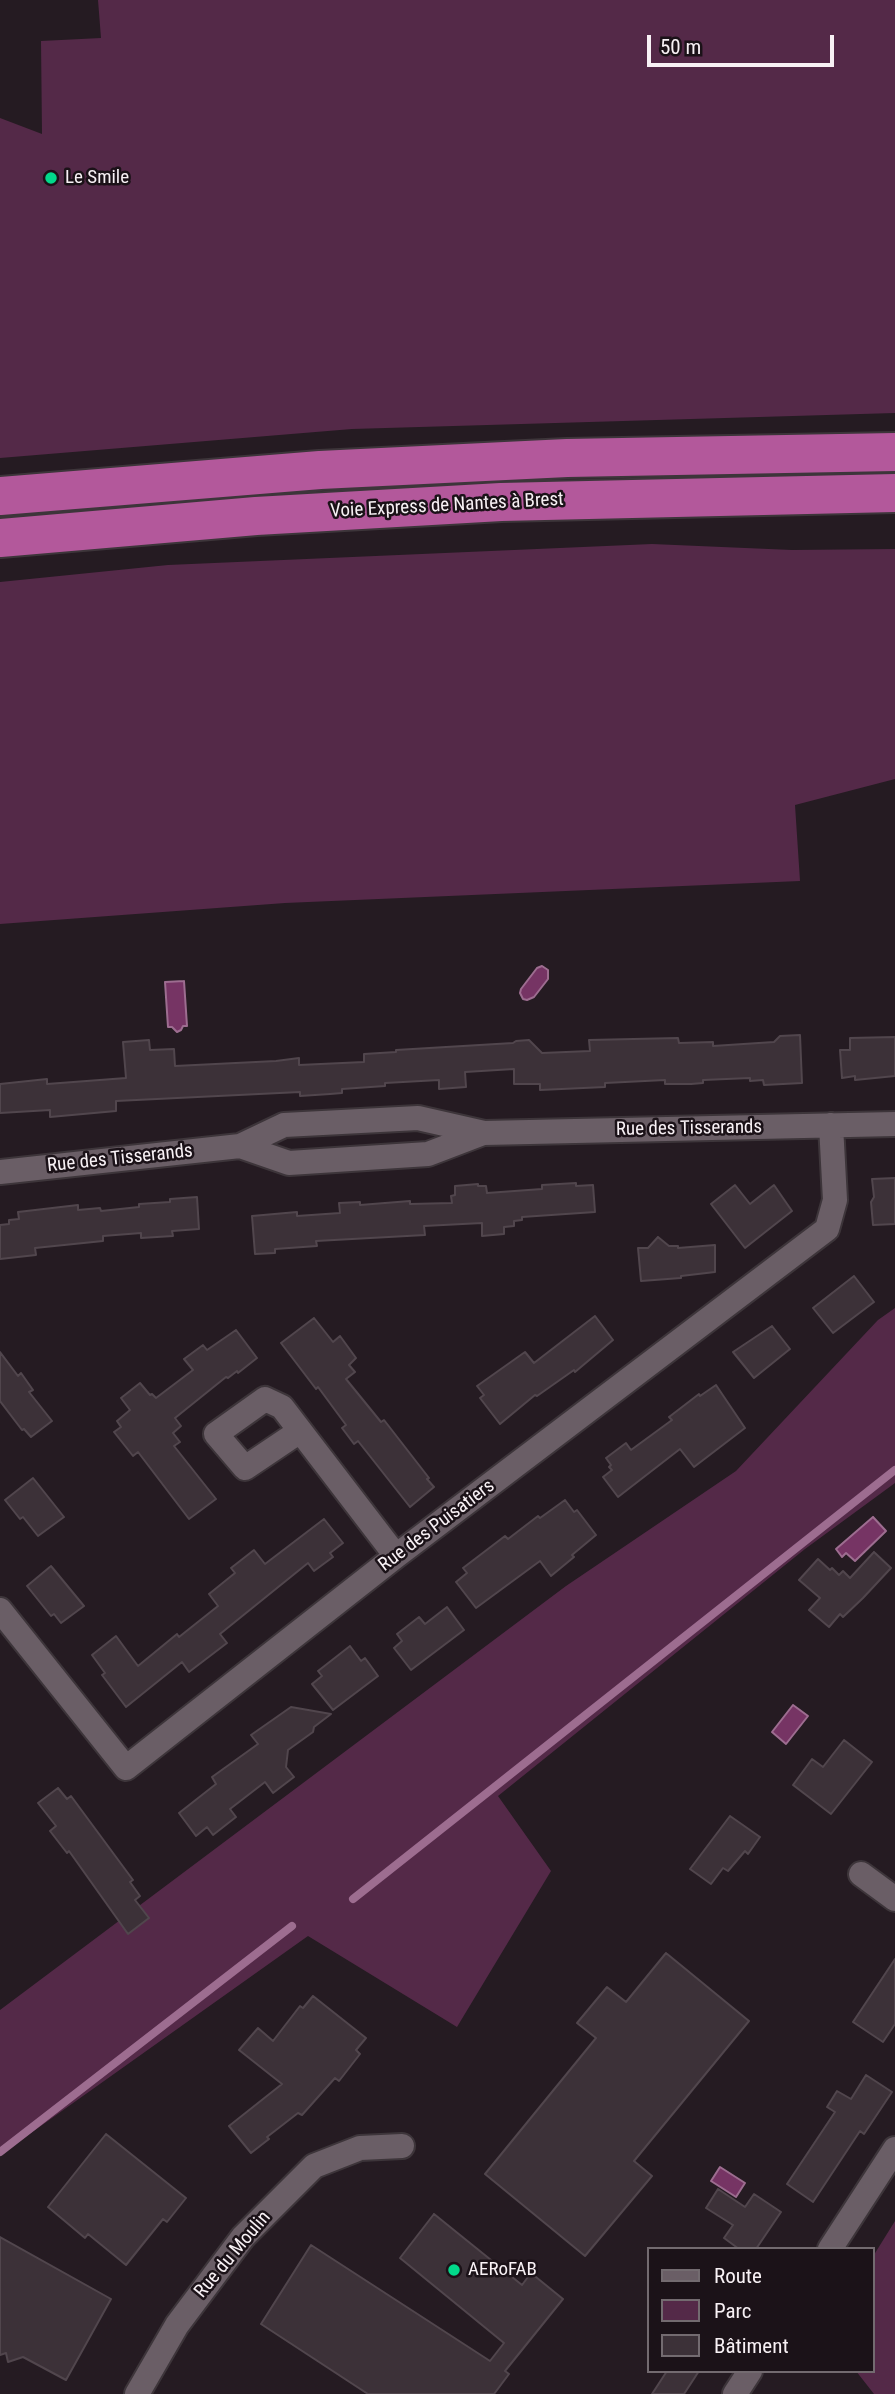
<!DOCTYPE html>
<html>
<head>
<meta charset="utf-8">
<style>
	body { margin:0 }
	#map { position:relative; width:895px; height:2394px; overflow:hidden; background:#251b22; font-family:"Roboto Condensed",sans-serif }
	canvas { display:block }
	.legend { position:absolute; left:647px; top:2247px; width:228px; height:126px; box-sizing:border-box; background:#1b1218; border:2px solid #736b70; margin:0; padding:9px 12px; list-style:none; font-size:21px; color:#f8f1f5 }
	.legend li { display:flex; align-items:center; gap:14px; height:35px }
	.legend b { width:35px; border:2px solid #736b70 }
	.scale { position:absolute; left:647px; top:35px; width:187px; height:32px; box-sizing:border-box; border:4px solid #f8f1f5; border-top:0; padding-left:9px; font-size:21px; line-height:24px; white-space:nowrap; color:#f8f1f5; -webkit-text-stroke:5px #1b1218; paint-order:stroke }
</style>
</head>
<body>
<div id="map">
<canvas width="895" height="2394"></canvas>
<ul class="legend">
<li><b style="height:9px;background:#6a5e66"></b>Route</li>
<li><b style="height:19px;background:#542948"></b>Parc</li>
<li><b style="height:19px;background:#3c3138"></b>Bâtiment</li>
</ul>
<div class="scale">50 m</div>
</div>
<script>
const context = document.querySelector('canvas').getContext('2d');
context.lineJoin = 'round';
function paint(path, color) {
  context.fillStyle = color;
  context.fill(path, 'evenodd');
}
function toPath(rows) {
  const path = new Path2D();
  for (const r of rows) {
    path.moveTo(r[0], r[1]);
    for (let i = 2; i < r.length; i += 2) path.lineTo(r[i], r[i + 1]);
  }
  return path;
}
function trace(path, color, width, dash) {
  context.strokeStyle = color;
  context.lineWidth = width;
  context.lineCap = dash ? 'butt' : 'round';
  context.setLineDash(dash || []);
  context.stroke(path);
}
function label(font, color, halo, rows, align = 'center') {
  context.font = font + ' "Roboto Condensed",sans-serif';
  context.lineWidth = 5;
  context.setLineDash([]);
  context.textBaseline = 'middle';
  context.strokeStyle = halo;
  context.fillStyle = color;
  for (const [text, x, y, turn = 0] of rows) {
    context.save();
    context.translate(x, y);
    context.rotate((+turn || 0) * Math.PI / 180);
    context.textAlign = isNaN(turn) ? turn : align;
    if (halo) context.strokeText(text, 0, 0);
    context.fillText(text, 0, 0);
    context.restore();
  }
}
paint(toPath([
	[98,0,895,0,895,413,352,429,0,458,0,118,42,134,41,41,101,38],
	[652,544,792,550,895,549,895,779,795,805,800,881,285,903,0,924,0,582,168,565],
	[895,1308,895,1483,805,1549,498,1796,551,1871,457,2027,308,1936,0,2155,0,2010,566,1586,736,1471,878,1320],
	[895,2221,895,2394,874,2394,856,2371,872,2371,872,2258]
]), '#542948');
const water = toPath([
	[542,966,548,970,548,979,534,997,527,1000,523,999,520,993,521,989,537,968,542,966],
	[184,981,187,1026,183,1026,181,1030,177,1032,172,1027,168,1027,165,982,184,981],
	[873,1517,886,1531,855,1561,846,1553,842,1557,836,1549,873,1517],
	[793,1705,808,1716,786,1744,772,1732,793,1705],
	[720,2167,745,2183,736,2197,711,2181,720,2167]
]);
paint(water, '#763464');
trace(water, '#9d6d90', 2);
trace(toPath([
	[353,1899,895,1470],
	[0,2152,292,1926]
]), '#9d6d90', 8);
const building = toPath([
	[800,1035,802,1083,764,1085,763,1080,750,1081,750,1078,703,1080,703,1083,691,1084,665,1084,665,1080,605,1083,605,1087,540,1090,540,1084,514,1084,514,1069,465,1072,466,1087,439,1089,439,1080,385,1083,385,1086,342,1089,342,1093,330,1094,300,1096,300,1092,116,1101,116,1111,50,1117,50,1110,0,1113,0,1084,47,1079,47,1084,126,1078,123,1042,149,1040,150,1050,174,1049,175,1066,276,1061,299,1058,299,1065,364,1062,364,1054,396,1052,396,1050,513,1043,516,1041,529,1040,542,1053,590,1051,589,1040,678,1038,679,1043,713,1042,713,1046,774,1042,780,1036,800,1035],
	[895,1037,895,1076,855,1080,855,1076,842,1078,840,1050,850,1050,850,1038,895,1037],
	[895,1178,895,1224,873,1225,871,1202,874,1197,872,1179,895,1178],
	[576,1183,576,1186,593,1185,595,1212,522,1217,522,1220,514,1221,514,1226,504,1227,504,1234,482,1236,482,1223,424,1226,425,1235,316,1241,317,1246,275,1249,275,1253,255,1254,252,1216,297,1212,297,1216,340,1213,339,1203,360,1202,360,1205,410,1201,410,1204,452,1203,451,1196,455,1195,455,1186,478,1184,478,1186,486,1186,487,1193,542,1189,542,1185,576,1183],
	[735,1185,750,1204,774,1185,792,1211,745,1248,711,1204,735,1185],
	[197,1197,199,1229,172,1231,173,1236,141,1238,141,1233,103,1236,103,1241,35,1248,36,1255,0,1259,0,1225,9,1224,9,1220,19,1219,18,1212,78,1205,78,1210,100,1208,101,1211,139,1207,139,1204,170,1202,170,1199,197,1197],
	[658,1237,669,1246,678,1246,678,1248,715,1245,715,1272,681,1276,681,1278,641,1281,638,1248,648,1248,658,1237],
	[854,1276,874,1302,833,1333,813,1308,854,1276],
	[595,1316,613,1340,575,1372,574,1370,537,1396,535,1395,500,1424,480,1398,484,1395,477,1386,525,1352,534,1363,595,1316],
	[314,1318,333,1342,340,1336,356,1358,349,1365,355,1372,346,1379,381,1422,384,1420,429,1478,427,1479,434,1487,410,1507,358,1441,354,1444,342,1428,346,1425,318,1387,316,1389,281,1343,314,1318],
	[772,1326,790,1349,754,1378,733,1352,772,1326],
	[236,1330,257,1358,238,1373,237,1371,228,1378,226,1377,175,1418,181,1426,173,1433,180,1442,174,1446,216,1499,189,1519,138,1452,133,1456,114,1432,121,1427,117,1421,130,1410,121,1398,140,1383,150,1395,152,1394,156,1398,193,1370,184,1359,203,1345,207,1350,236,1330],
	[0,1352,18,1376,21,1373,33,1390,29,1392,52,1421,31,1437,24,1429,22,1430,0,1401,0,1352],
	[716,1385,745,1428,694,1467,680,1449,618,1497,603,1477,612,1470,609,1467,611,1465,606,1458,626,1443,631,1450,672,1420,669,1417,699,1394,700,1396,716,1385],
	[33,1478,64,1517,38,1536,23,1517,20,1519,5,1500,33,1478],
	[565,1500,574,1512,577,1510,596,1535,572,1555,574,1557,551,1576,540,1561,476,1608,456,1582,467,1573,463,1568,505,1536,508,1539,538,1516,540,1518,565,1500],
	[324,1519,343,1543,330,1553,333,1557,314,1571,308,1563,220,1634,227,1643,189,1672,182,1662,126,1707,102,1675,105,1673,92,1655,116,1636,138,1666,177,1634,179,1637,218,1606,209,1594,235,1573,231,1568,254,1550,265,1564,324,1519],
	[874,1552,891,1568,863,1598,843,1617,840,1614,829,1627,809,1610,820,1598,799,1580,818,1559,830,1570,832,1568,839,1575,843,1571,850,1578,874,1552],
	[51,1566,84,1606,61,1623,54,1614,51,1616,27,1586,51,1566],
	[447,1607,464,1630,411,1670,394,1648,402,1641,397,1634,419,1617,425,1624,447,1607],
	[350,1646,361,1661,365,1658,378,1676,333,1710,312,1684,322,1676,318,1671,350,1646],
	[291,1707,331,1714,314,1727,313,1732,288,1750,286,1767,294,1777,273,1793,265,1782,230,1809,236,1817,213,1835,207,1827,196,1836,179,1813,216,1784,212,1777,258,1744,251,1735,291,1707],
	[844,1740,872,1762,831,1814,793,1785,812,1759,823,1767,844,1740],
	[58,1788,67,1799,71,1796,133,1880,130,1882,140,1896,135,1900,149,1918,128,1934,69,1851,67,1853,50,1831,56,1826,38,1803,58,1788],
	[730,1816,760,1837,748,1854,745,1851,728,1871,723,1868,711,1884,690,1869,730,1816],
	[666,1953,749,2021,634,2161,652,2176,585,2256,485,2174,596,2038,577,2023,607,1987,626,2002,666,1953],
	[895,1959,895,2024,883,2042,853,2022,895,1959],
	[313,1996,366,2038,356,2050,360,2054,339,2081,335,2078,302,2115,298,2113,267,2137,269,2139,251,2153,229,2126,282,2084,239,2050,258,2028,273,2041,300,2006,303,2008,313,1996],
	[866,2075,892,2092,864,2134,860,2131,813,2202,787,2184,835,2112,827,2107,837,2091,851,2099,866,2075],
	[106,2134,186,2198,167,2222,163,2219,126,2265,88,2234,85,2238,48,2207,106,2134],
	[718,2189,745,2207,754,2194,781,2212,756,2249,739,2249,724,2238,733,2225,706,2208,718,2189],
	[434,2214,522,2285,531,2273,563,2299,505,2371,509,2374,494,2394,368,2394,261,2324,311,2245,490,2361,504,2343,400,2258,434,2214],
	[0,2237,111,2299,66,2380,23,2357,8,2362,6,2353,0,2355,0,2237],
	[667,2371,699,2371,684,2394,652,2394,667,2371]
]);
paint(building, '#3c3138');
trace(building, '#51464d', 2);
const minor = toPath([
	[240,1146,289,1163,428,1154,483,1133],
	[0,1172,240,1146,284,1125,418,1118,484,1133,895,1124],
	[300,1431,245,1468,216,1434,265,1399,282,1407,396,1556],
	[0,1610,126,1768,396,1556,827,1229,835,1200,831,1125],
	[861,1874,895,1899],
	[830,2249,895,2149],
	[137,2394,177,2325,243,2237,314,2166,360,2148,402,2146],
	[735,2394,750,2371]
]);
const trunk = toPath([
	[0,496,320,470,567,458,895,452],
	[0,538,256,516,501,502,895,493]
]);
trace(minor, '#3d353a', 28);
trace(trunk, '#3d353a', 42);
trace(minor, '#6a5e66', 24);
trace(trunk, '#b3589b', 38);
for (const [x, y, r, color] of [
	[51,178,7,"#02d98b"],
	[454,2270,7,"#02d98b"]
]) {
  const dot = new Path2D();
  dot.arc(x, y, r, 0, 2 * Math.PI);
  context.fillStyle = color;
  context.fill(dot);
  trace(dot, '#1b1218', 2.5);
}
label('19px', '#f8f1f5', '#1b1218', [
	["Le Smile",65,178],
	["AERoFAB",468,2270]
], 'left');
label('19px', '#f8f1f5', '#1b1218', [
	["Voie Express de Nantes à Brest",447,506,-3],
	["Rue des Tisserands",689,1129,-1],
	["Rue des Tisserands",120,1159,-6],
	["Rue des Puisatiers",437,1526,-37],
	["Rue du Moulin",233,2255,-50]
]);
</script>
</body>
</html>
